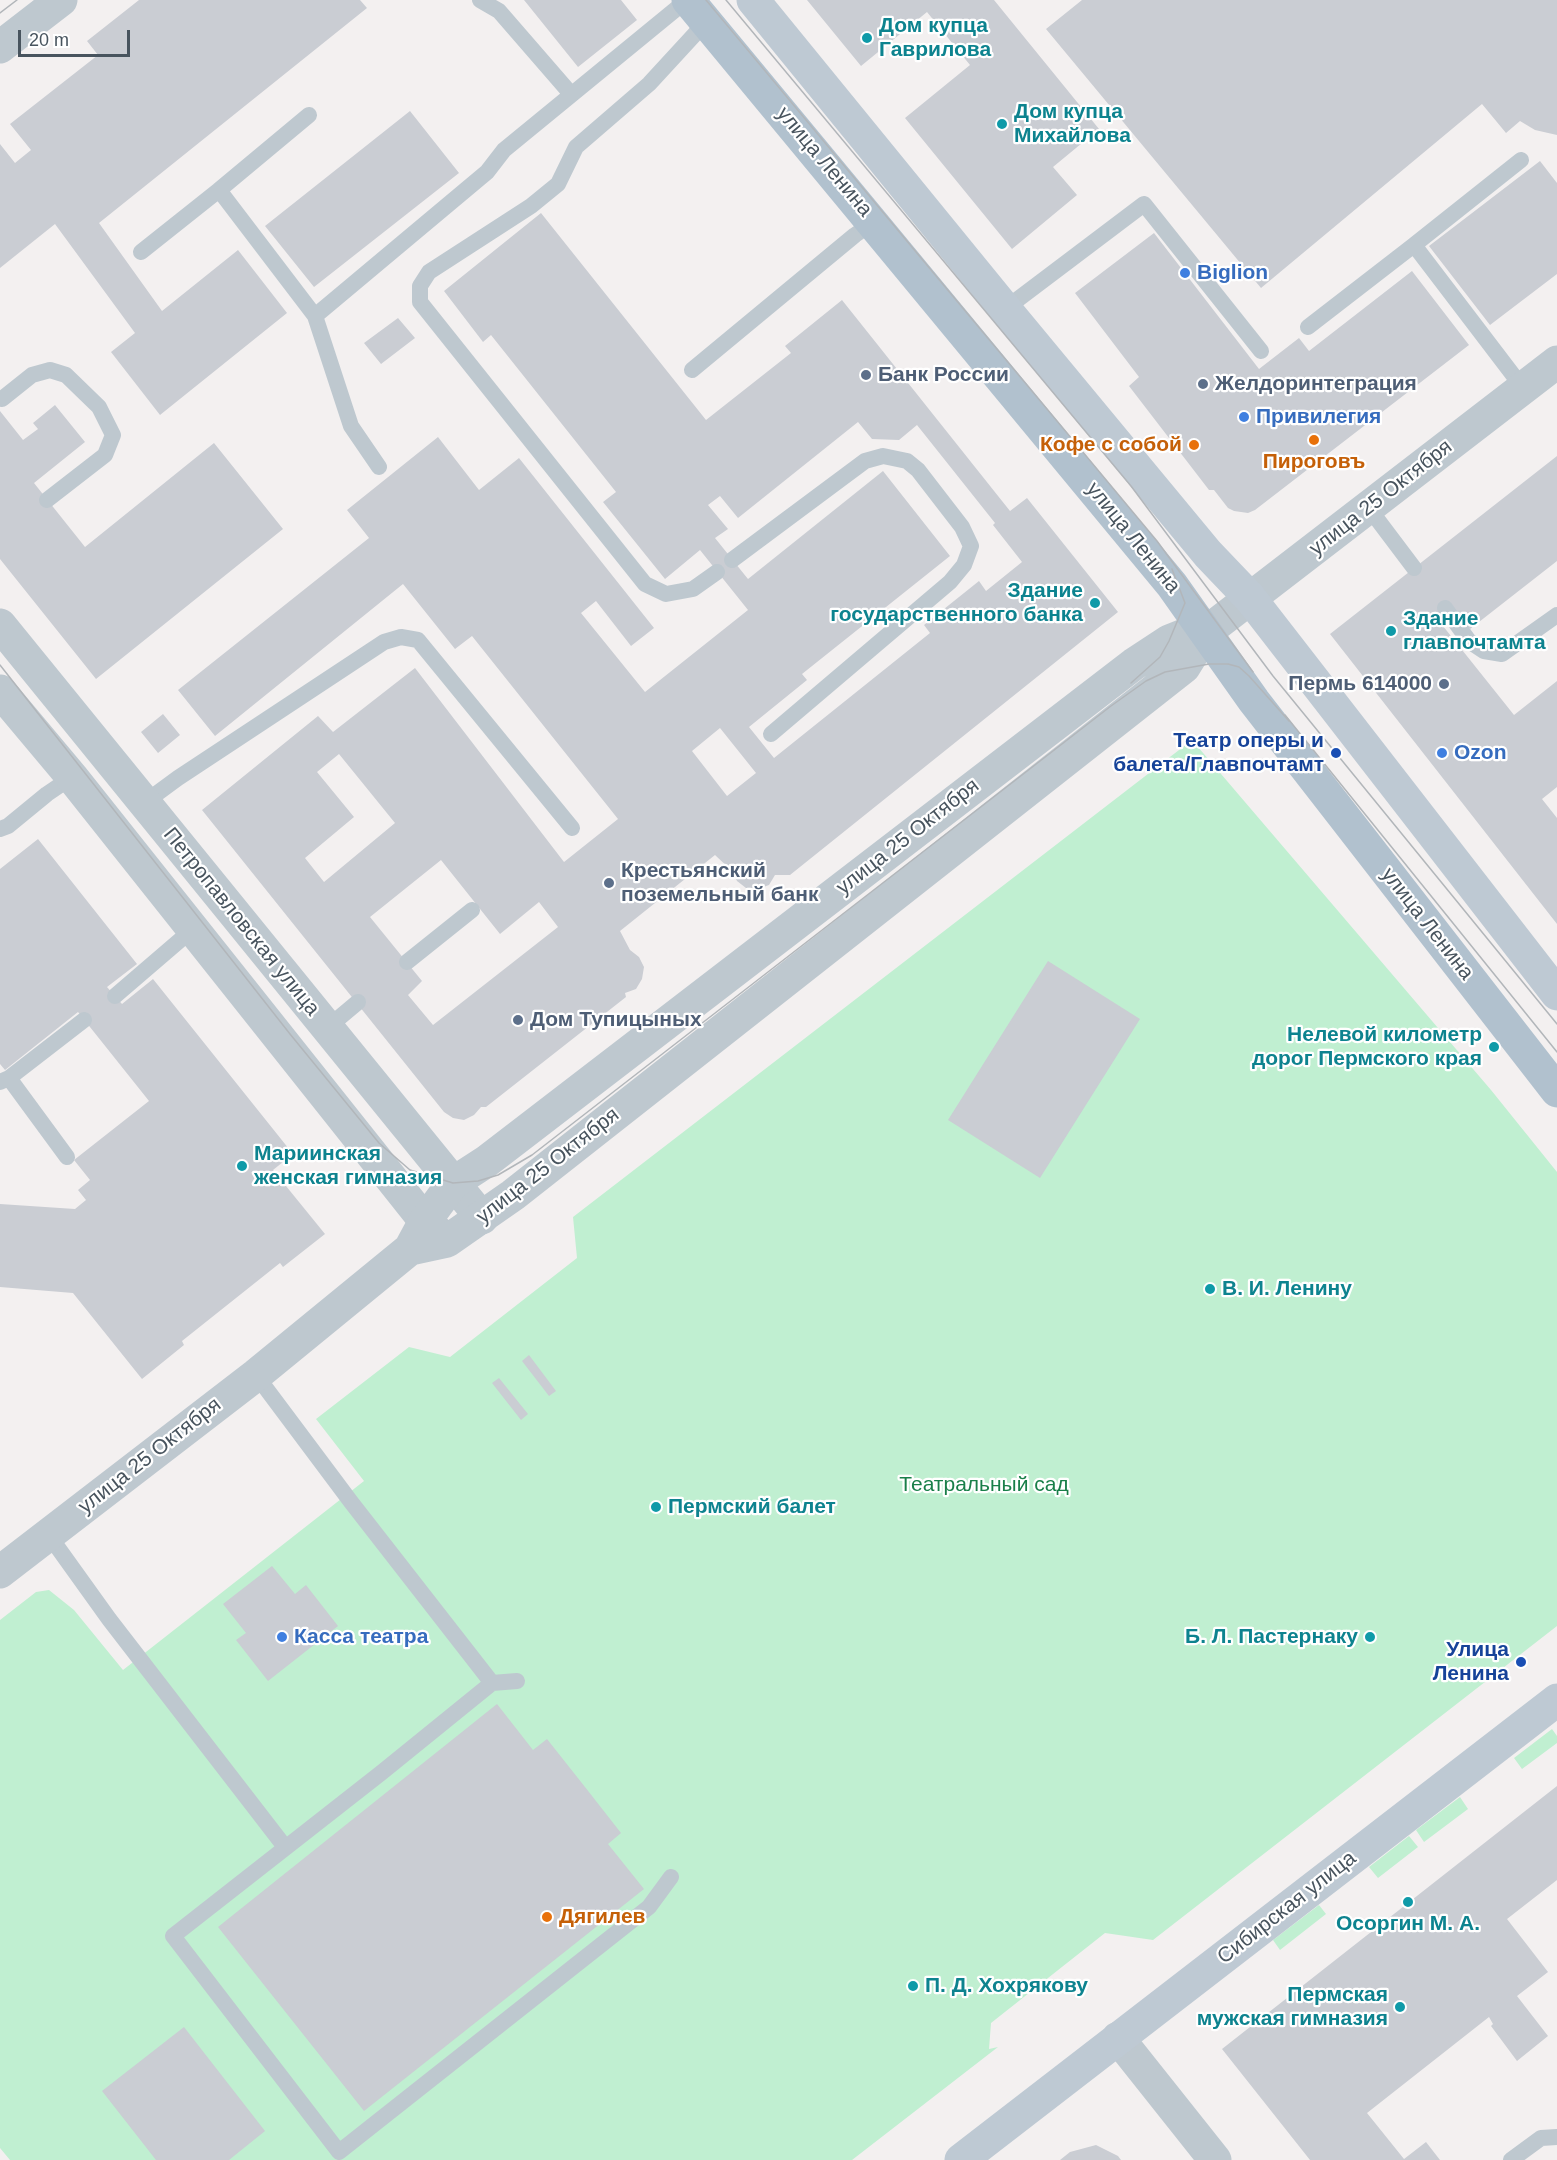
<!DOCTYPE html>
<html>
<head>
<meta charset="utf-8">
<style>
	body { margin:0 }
	#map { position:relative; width:1557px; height:2160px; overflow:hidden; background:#f3f0f0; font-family:Helvetica,sans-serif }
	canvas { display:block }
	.scale { position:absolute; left:18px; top:30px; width:112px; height:27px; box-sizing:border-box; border:3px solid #48545e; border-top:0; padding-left:8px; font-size:18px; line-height:21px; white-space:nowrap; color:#48545e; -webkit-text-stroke:4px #fff; paint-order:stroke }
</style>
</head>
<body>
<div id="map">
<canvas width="1557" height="2160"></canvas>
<div class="scale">20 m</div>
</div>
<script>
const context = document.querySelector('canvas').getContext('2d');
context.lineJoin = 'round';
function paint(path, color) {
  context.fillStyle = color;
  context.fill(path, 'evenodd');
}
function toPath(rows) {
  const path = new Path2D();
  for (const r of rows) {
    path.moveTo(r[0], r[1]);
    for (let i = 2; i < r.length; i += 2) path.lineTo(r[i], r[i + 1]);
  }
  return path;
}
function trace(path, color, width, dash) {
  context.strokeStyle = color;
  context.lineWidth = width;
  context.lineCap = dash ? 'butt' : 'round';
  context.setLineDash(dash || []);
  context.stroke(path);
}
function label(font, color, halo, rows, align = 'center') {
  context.font = font + ' Helvetica,sans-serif';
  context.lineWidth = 4.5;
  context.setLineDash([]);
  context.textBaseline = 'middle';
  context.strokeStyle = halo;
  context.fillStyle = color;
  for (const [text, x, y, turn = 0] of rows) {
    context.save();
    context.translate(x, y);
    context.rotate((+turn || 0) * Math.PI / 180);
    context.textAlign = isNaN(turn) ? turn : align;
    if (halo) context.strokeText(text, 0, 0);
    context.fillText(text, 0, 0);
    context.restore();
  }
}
paint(toPath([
	[1192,740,1491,1090,1557,1172,1557,1626,1153,1940,1105,1933,991,2023,989,2049,998,2047,852,2160,10,2160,0,2148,0,1620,36,1592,49,1590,74,1610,123,1670,364,1481,316,1419,409,1347,450,1357,577,1258,573,1217],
	[1552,1729,1557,1736,1557,1743,1522,1769,1514,1758],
	[1460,1797,1468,1809,1424,1842,1416,1830],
	[1409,1836,1418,1847,1378,1878,1369,1867],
	[1319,1905,1326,1914,1280,1950,1273,1940]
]), '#c0efd1');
paint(toPath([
	[139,0,360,0,367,8,99,223,162,311,238,250,287,313,160,415,111,352,135,333,55,224,0,268,0,144,15,163,31,150,10,124,98,55,87,41],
	[524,0,621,0,637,20,578,67],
	[807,0,994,0,1099,129,1053,167,1077,195,1012,249,905,118,970,65,927,12,861,66],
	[1082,0,1557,0,1557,135,1535,130,1520,121,1506,133,1482,104,1261,288,1046,29],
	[410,111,459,173,314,287,265,226],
	[1540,161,1557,183,1557,274,1490,325,1429,246],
	[541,213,706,420,791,353,785,346,842,300,1010,511,1027,498,1118,612,790,875,775,875,769,885,758,889,746,888,737,881,732,871,715,855,620,931,630,950,639,957,644,967,642,979,636,989,625,993,626,997,486,1107,481,1107,474,1115,464,1120,453,1118,444,1112,202,810,318,716,333,732,415,668,564,862,618,819,472,636,455,649,403,584,215,736,178,690,369,538,347,510,438,437,479,490,519,458,654,628,631,646,596,601,581,613,645,692,748,610,700,550,665,579,603,502,616,492,491,335,483,342,444,291],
	[858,422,872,439,899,440,917,425,995,523,993,525,1022,562,986,591,979,581,924,625,930,633,774,758,749,727,807,680,802,674,950,556,883,471,748,579,715,538,728,529,708,505,720,496,738,518],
	[720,728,756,773,727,796,692,751],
	[339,754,395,823,324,882,305,858,354,817,317,772],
	[441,860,500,934,539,902,558,927,433,1025,408,995,422,981,370,917],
	[1154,233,1259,369,1299,338,1309,351,1412,271,1469,345,1255,510,1248,513,1234,511,1228,508,1214,490,1209,490,1129,386,1139,377,1075,293],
	[398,318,415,338,381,364,364,343],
	[55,405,85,442,34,483,85,547,214,443,283,529,96,679,0,559,0,411,23,440,38,429,33,423],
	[1557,456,1557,561,1470,629,1451,604,1435,616,1514,715,1557,681,1557,787,1542,799,1557,818,1557,924,1330,634],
	[163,714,180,735,158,753,141,732],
	[38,839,137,964,107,987,122,1004,153,979,293,1154,273,1170,325,1234,283,1267,280,1263,182,1341,184,1345,142,1379,73,1293,0,1287,0,1204,75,1209,86,1200,78,1190,90,1180,74,1160,149,1101,78,1012,5,1070,0,1064,0,869],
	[1048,961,1140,1019,1040,1178,948,1120],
	[529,1355,556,1391,549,1396,522,1361],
	[499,1378,528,1414,521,1420,492,1383],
	[272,1566,295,1594,306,1585,338,1626,268,1681,236,1640,246,1633,223,1604],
	[497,1704,533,1750,547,1739,585,1787,621,1833,608,1844,644,1889,364,2111,218,1927],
	[1557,1786,1557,1880,1507,1919,1548,1972,1517,1996,1548,2036,1517,2061,1491,2026,1493,2024,1489,2017,1367,2113,1404,2159,1426,2142,1440,2160,1310,2160,1222,2049],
	[184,2027,265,2131,229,2160,156,2160,102,2091],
	[1096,2145,1118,2156,1121,2160,1060,2160,1070,2152]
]), '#cacdd3');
trace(toPath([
	[480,0,499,11,571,94],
	[704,19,695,34,649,84,576,147,558,184,531,206,429,272,420,286,420,302,645,584,666,594,693,589,717,572],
	[309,115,219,190,315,316,487,172,504,150,687,0],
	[1414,245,1521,160],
	[141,252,219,190],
	[1005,309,1144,204,1261,351],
	[315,316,351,426,379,467],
	[1308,327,1414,245,1523,388],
	[692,370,855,235,874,222],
	[2,399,32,375,50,370,66,375,99,407,113,435,105,455,47,500],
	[1368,507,1414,568],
	[732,560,865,461,883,456,907,461,918,470,962,527,971,546,964,565,950,582,771,734],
	[1445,608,1469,641,1484,651,1502,654,1557,615],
	[144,803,178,778,384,642,401,637,418,640,572,828],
	[0,829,8,826,47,794,72,777],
	[407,962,472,910],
	[115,996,193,929],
	[327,1028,358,1002],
	[9,1078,67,1157],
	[0,1082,9,1078,84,1020],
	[256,1375,351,1502,492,1683],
	[48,1534,109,1619,285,1847],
	[517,1681,492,1683,381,1773,173,1936,339,2152,649,1907,671,1877],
	[1511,2160,1541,2138,1557,2137]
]), '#bec8cf', 16);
trace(toPath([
	[0,47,61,0],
	[0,625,482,1218],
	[0,691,72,777,425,1221,445,1239]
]), '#bec8cf', 33);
trace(toPath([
	[410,1249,447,1241,513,1195,1184,667,1205,633,1557,362],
	[0,1572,256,1375,410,1249,425,1221,453,1183,487,1161,1134,664,1169,641,1184,635,1205,633],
	[1118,2038,1215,2160]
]), '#bec8cf', 33);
trace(toPath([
	[753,0,1005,309,1208,554,1250,598,1557,994],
	[961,2160,1557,1700]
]), '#bec9d3', 33);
trace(toPath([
	[688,0,1172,585,1254,701,1557,1091]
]), '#b1c1ce', 33);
trace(toPath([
	[706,0,1157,541,1253,672],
	[726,0,1131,486,1273,676,1557,1024],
	[0,13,17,0],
	[0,665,290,1034,379,1143,410,1170,453,1183,478,1181,498,1175,532,1155,1111,706,1146,681,1165,672,1209,664,1228,664,1239,667,1249,676,1289,721],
	[1131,683,1160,657,1169,641,1185,603,1172,569],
	[1285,715,1557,1052]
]), '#b2b6ba', 1.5);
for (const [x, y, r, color] of [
	[867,38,6,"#0f9aa8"],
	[1002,124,6,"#0f9aa8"],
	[1185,273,6,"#3f7fe0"],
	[866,375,6,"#5c6f8a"],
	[1203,384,6,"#5c6f8a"],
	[1244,417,6,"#3f7fe0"],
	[1314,440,6,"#e8710a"],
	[1194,445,6,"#e8710a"],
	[1095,603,6,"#0f9aa8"],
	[1391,631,6,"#0f9aa8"],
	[1444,684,6,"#5c6f8a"],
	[1336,753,6,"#1a4fb4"],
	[1442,753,6,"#3f7fe0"],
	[609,883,6,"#5c6f8a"],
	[518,1020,6,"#5c6f8a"],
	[1494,1047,6,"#0f9aa8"],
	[242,1166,6,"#0f9aa8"],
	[1210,1289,6,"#0f9aa8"],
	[656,1507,6,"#0f9aa8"],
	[282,1637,6,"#3f7fe0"],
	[1370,1637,6,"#0f9aa8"],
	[1521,1662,6,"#1a4fb4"],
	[1408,1902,6,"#0f9aa8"],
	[547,1917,6,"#e8710a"],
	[913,1986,6,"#0f9aa8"],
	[1400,2007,6,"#0f9aa8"]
]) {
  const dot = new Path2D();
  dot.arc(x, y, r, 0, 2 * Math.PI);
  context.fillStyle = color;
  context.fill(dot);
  trace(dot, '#fff', 2);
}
label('bold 21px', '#0d838f', '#fff', [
	["Дом купца",879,26],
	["Гаврилова",879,50],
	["Дом купца",1014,112],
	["Михайлова",1014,136],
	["Здание",1083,591,"right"],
	["государственного банка",1083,615,"right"],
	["Здание",1403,619],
	["главпочтамта",1403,643],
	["Нелевой километр",1482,1035,"right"],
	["дорог Пермского края",1482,1059,"right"],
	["Мариинская",254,1154],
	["женская гимназия",254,1178],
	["В. И. Ленину",1222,1289],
	["Пермский балет",668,1507],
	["Б. Л. Пастернаку",1358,1637,"right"],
	["Осоргин М. А.",1408,1924,"center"],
	["П. Д. Хохрякову",925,1986],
	["Пермская",1388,1995,"right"],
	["мужская гимназия",1388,2019,"right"]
], 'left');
label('21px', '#48545e', '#fff', [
	["улица Ленина",824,162,50],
	["улица 25 Октября",1381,498,-38],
	["улица Ленина",1133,538,51],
	["улица 25 Октября",908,837,-38],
	["Петропавловская улица",241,922,51],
	["улица Ленина",1427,924,52],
	["улица 25 Октября",548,1166,-38],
	["улица 25 Октября",150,1456,-38],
	["Сибирская улица",1287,1908,-38]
]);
label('bold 21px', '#366cbe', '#fff', [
	["Biglion",1197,273],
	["Привилегия",1256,417],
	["Ozon",1454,753],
	["Касса театра",294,1637]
], 'left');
label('bold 21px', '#4e5e75', '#fff', [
	["Банк России",878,375],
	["Желдоринтеграция",1215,384],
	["Пермь 614000",1432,684,"right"],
	["Крестьянский",621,871],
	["поземельный банк",621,895],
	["Дом Тупицыных",530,1020]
], 'left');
label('bold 21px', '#c56008', '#fff', [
	["Кофе с собой",1182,445],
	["Пироговъ",1314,462,"center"],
	["Дягилев",559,1917,"left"]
], 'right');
label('bold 21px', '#164399', '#fff', [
	["Театр оперы и",1324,741],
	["балета/Главпочтамт",1324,765],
	["Улица",1509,1650],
	["Ленина",1509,1674]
], 'right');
label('21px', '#197f49', '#fff', [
	["Театральный сад",984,1485]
]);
</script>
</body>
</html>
